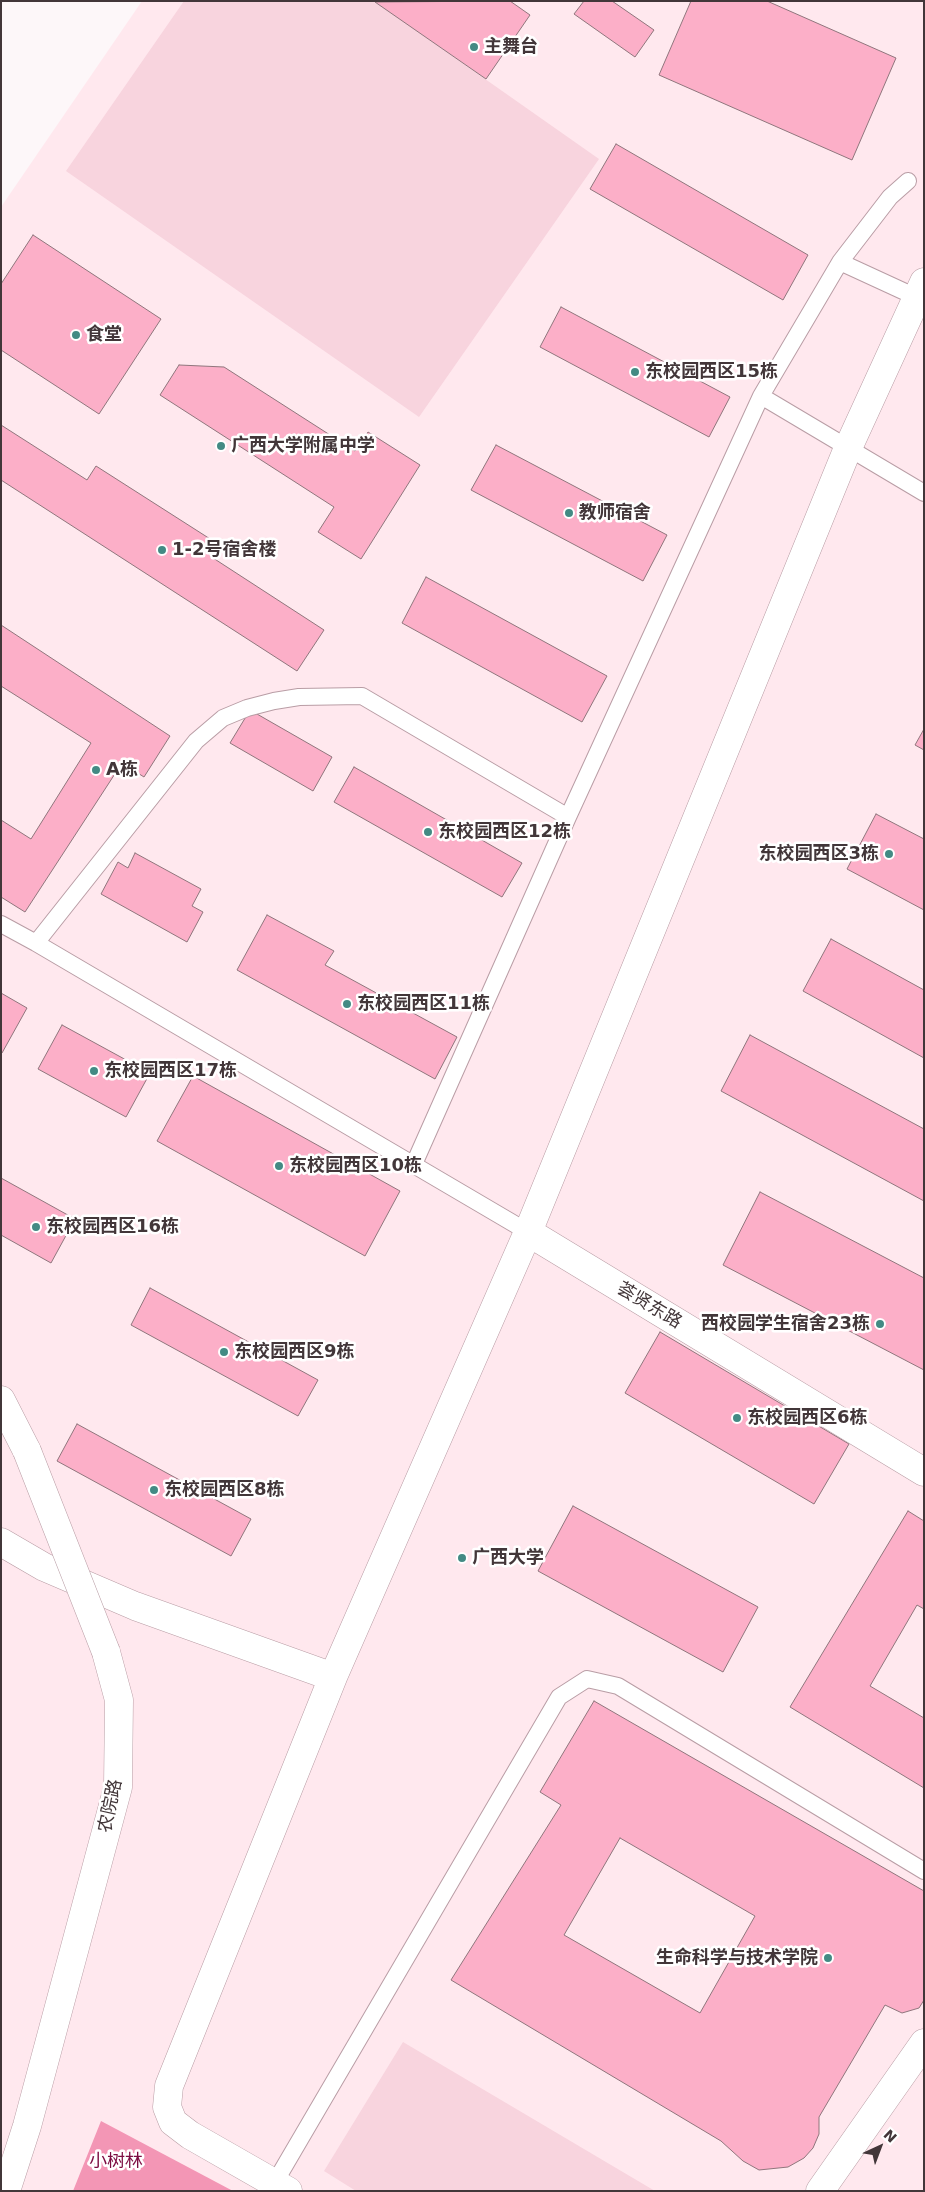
<!DOCTYPE html>
<html>
<head>
<meta charset="utf-8">
<style>
	body { margin:0 }
	#map { position:relative; width:925px; height:2192px; overflow:hidden; background:#fdf7f9; font-family:"DejaVu Sans",sans-serif }
	canvas { display:block }
	.frame { position:absolute; inset:0; border:2px solid #423639; pointer-events:none }
	.north { position:absolute; left:855px; top:2122px; width:50px; height:50px; -webkit-text-stroke:4px #fff; paint-order:stroke; rotate:43deg; font-size:14px; font-weight:700; line-height:20px; text-align:center; color:#423639 }
	.north::after { content:''; display:block; margin:auto; width:18px; height:22px; background:#423639; clip-path:polygon(50% 0,100% 100%,50% 72%,0 100%) }
</style>
</head>
<body>
<div id="map">
<canvas width="925" height="2192"></canvas>
<div class="frame"></div>
<div class="north">N</div>
</div>
<script>
const context = document.querySelector('canvas').getContext('2d');
context.lineJoin = 'round';
function paint(path, color) {
  context.fillStyle = color;
  context.fill(path, 'evenodd');
}
function toPath(rows) {
  const path = new Path2D();
  for (const r of rows) {
    path.moveTo(r[0], r[1]);
    for (let i = 2; i < r.length; i += 2) path.lineTo(r[i], r[i + 1]);
  }
  return path;
}
function trace(path, color, width, dash) {
  context.strokeStyle = color;
  context.lineWidth = width;
  context.lineCap = dash ? 'butt' : 'round';
  context.setLineDash(dash || []);
  context.stroke(path);
}
function label(font, color, halo, rows, align = 'center') {
  context.font = font + ' "DejaVu Sans","Noto Sans SC",sans-serif';
  context.lineWidth = 5;
  context.setLineDash([]);
  context.textBaseline = 'middle';
  context.strokeStyle = halo;
  context.fillStyle = color;
  for (const [text, x, y, turn = 0] of rows) {
    context.save();
    context.translate(x, y);
    context.rotate((+turn || 0) * Math.PI / 180);
    context.textAlign = isNaN(turn) ? turn : align;
    if (halo) context.strokeText(text, 0, 0);
    context.fillText(text, 0, 0);
    context.restore();
  }
}
paint(toPath([
	[142,1,924,1,924,2191,1,2191,1,207]
]), '#ffe8ee');
paint(toPath([
	[184,1,374,1,599,159,419,417,66,171],
	[403,2042,655,2191,356,2191,324,2171]
]), '#f8d4de');
paint(toPath([
	[101,2121,233,2191,73,2191]
]), '#f396b5');
const building = toPath([
	[510,1,530,15,486,79,375,2,510,1],
	[584,1,612,1,654,30,635,57,574,14,584,1],
	[691,1,767,1,896,58,852,160,659,75,691,1],
	[616,144,808,255,783,300,590,189,616,144],
	[33,235,161,319,99,414,1,350,1,284,33,235],
	[561,307,730,397,709,437,540,347,561,307],
	[179,365,224,367,355,451,368,432,420,465,361,559,318,532,334,507,160,395,179,365],
	[1,425,87,480,96,466,218,544,210,556,324,630,297,671,1,480,1,425],
	[496,445,667,535,643,581,471,490,496,445],
	[426,577,607,676,582,722,402,623,426,577],
	[1,625,170,736,144,777,122,763,25,912,1,897,1,820,31,839,91,743,1,686,1,625],
	[250,710,332,757,313,791,230,743,250,710],
	[924,729,924,750,915,745,924,729],
	[354,767,522,863,502,897,334,802,354,767],
	[876,814,924,839,924,910,847,869,876,814],
	[135,853,201,889,192,906,203,912,187,942,101,894,118,862,128,868,135,853],
	[267,915,334,951,325,965,457,1037,435,1079,237,970,267,915],
	[831,939,924,990,924,1058,803,991,831,939],
	[1,993,27,1008,2,1053,1,1052,1,993],
	[62,1025,150,1073,126,1117,38,1069,62,1025],
	[750,1035,924,1129,924,1201,721,1091,750,1035],
	[193,1076,400,1191,365,1256,157,1141,193,1076],
	[1,1178,75,1219,51,1263,1,1235,1,1178],
	[760,1192,924,1278,924,1370,723,1265,760,1192],
	[150,1288,318,1380,298,1416,131,1325,150,1288],
	[660,1332,849,1444,814,1504,625,1393,660,1332],
	[77,1424,251,1519,231,1556,57,1461,77,1424],
	[573,1506,758,1607,723,1672,538,1571,573,1506],
	[908,1511,924,1521,924,1609,917,1605,870,1686,924,1718,924,1788,790,1707,908,1511],
	[594,1701,924,1891,924,2000,919,2008,902,2013,885,2005,819,2117,819,2134,813,2148,804,2158,788,2167,759,2170,743,2161,721,2141,451,1980,561,1805,540,1792,594,1701],
	[620,1838,755,1916,700,2013,564,1935,620,1838]
]);
paint(building, '#fcafc8');
trace(building, '#90767d', 1);
const service = toPath([
	[840,262,916,297],
	[761,396,924,493],
	[1,924,36,943,528,1232],
	[36,943,196,741,223,718,247,708,274,701,299,697,362,696,568,817],
	[414,1164,568,817,761,396,840,262,890,197,908,181],
	[274,2184,559,1697,587,1679,618,1686,924,1871]
]);
const minor = toPath([
	[528,1232,924,1472],
	[1,1400,27,1451],
	[1,1542,44,1567,135,1606,333,1677],
	[6,2191,27,2126,118,1787,119,1700,106,1652],
	[288,2191,190,2135,173,2122,167,2107,169,2086,333,1677,528,1232,848,448,924,282],
	[820,2191,924,2043]
]);
trace(service, '#b99da5', 18);
trace(minor, '#b99da5', 29);
trace(service, '#fff', 16);
trace(minor, '#fff', 28);
const minorBridge = toPath([
	[27,1451,106,1652]
]);
trace(minorBridge, '#b99da5', 29, []);
trace(minorBridge, '#fff', 28);
for (const [x, y, r, color] of [
	[474,47,5,"#438a84"],
	[76,335,5,"#438a84"],
	[635,372,5,"#438a84"],
	[221,446,5,"#438a84"],
	[569,513,5,"#438a84"],
	[162,550,5,"#438a84"],
	[96,770,5,"#438a84"],
	[428,832,5,"#438a84"],
	[889,854,5,"#438a84"],
	[347,1004,5,"#438a84"],
	[94,1071,5,"#438a84"],
	[279,1166,5,"#438a84"],
	[36,1227,5,"#438a84"],
	[880,1324,5,"#438a84"],
	[224,1352,5,"#438a84"],
	[737,1418,5,"#438a84"],
	[154,1490,5,"#438a84"],
	[462,1558,5,"#438a84"],
	[828,1958,5,"#438a84"]
]) {
  const dot = new Path2D();
  dot.arc(x, y, r, 0, 2 * Math.PI);
  context.fillStyle = color;
  context.fill(dot);
  trace(dot, '#fff', 2);
}
label('bold 18px', '#423639', '#fff', [
	["主舞台",484,47],
	["食堂",86,335],
	["东校园西区15栋",645,372],
	["广西大学附属中学",231,446],
	["教师宿舍",579,513],
	["1-2号宿舍楼",172,550],
	["A栋",106,770],
	["东校园西区12栋",438,832],
	["东校园西区3栋",879,854,"right"],
	["东校园西区11栋",357,1004],
	["东校园西区17栋",104,1071],
	["东校园西区10栋",289,1166],
	["东校园西区16栋",46,1227],
	["西校园学生宿舍23栋",870,1324,"right"],
	["东校园西区9栋",234,1352],
	["东校园西区6栋",747,1418],
	["东校园西区8栋",164,1490],
	["广西大学",472,1558],
	["生命科学与技术学院",818,1958,"right"]
], 'left');
label('18px', '#423639', '#fff', [
	["荟贤东路",649,1306,31],
	["农院路",111,1806,-78]
]);
label('18px', '#7c0c42', '#fff', [
	["小树林",116,2162]
]);
</script>
</body>
</html>
